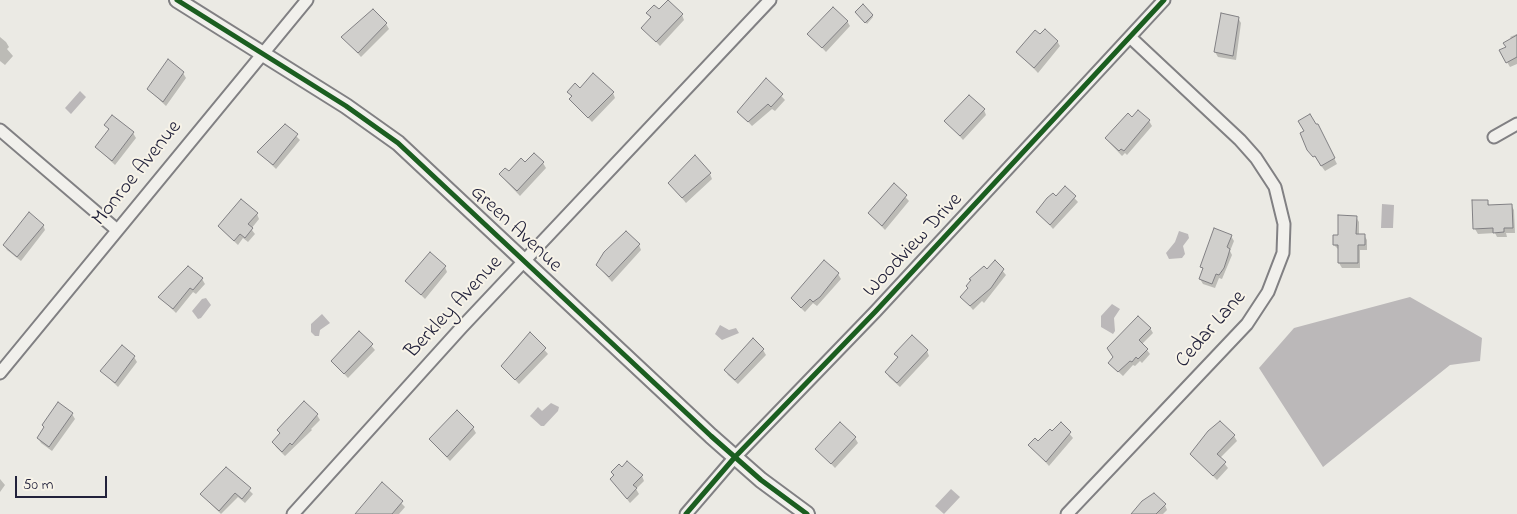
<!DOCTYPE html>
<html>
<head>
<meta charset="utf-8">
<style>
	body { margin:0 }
	#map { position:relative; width:1517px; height:514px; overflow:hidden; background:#ebeae4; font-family:"Indie Flower",sans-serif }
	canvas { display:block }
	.scale { position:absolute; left:15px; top:476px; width:92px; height:22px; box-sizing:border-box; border:2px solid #22223b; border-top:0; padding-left:6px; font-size:15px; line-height:18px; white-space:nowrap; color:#22223b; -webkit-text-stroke:4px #f7f3e8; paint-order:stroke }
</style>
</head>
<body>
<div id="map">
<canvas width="1517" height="514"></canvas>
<div class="scale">50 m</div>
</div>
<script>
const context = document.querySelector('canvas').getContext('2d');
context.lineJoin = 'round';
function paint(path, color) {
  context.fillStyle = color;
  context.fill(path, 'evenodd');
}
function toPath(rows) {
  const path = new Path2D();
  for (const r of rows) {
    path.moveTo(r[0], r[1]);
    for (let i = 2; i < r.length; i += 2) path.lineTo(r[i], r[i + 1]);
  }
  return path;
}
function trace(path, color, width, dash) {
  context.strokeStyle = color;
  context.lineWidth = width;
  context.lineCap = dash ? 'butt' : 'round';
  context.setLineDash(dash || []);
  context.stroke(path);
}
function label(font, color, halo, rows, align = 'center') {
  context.font = font + ' "Indie Flower",sans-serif';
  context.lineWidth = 4;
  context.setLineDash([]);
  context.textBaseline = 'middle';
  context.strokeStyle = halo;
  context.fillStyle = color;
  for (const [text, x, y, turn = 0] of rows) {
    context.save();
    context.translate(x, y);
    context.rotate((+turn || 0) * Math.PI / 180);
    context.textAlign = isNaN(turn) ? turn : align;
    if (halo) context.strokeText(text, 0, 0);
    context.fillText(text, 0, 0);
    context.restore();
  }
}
paint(toPath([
	[80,91,86,97,71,114,65,108],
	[1382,204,1394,205,1393,228,1381,228],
	[1179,231,1188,234,1189,238,1183,246,1185,254,1182,258,1169,259,1166,253,1175,242],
	[1410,297,1482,338,1480,361,1450,365,1323,467,1259,368,1294,328],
	[206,298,211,305,201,318,198,319,192,311,202,299],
	[1112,304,1120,309,1114,318,1115,331,1113,334,1101,327,1101,316],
	[322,314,330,323,320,330,319,336,315,336,311,332,311,324],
	[720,325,729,330,736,328,739,333,722,340,715,334],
	[551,403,559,407,558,411,544,426,541,426,530,416,538,407,542,411],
	[951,489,960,497,944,514,935,506]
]), '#bbb8b9');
paint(toPath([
	[659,11,682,15,684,20,660,46,643,28,651,19,648,13],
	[858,14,872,15,873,17,867,24],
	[1238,18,1241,23,1236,60,1218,57,1215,52],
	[364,20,386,24,389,29,361,57,343,37,357,23],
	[847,21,850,26,826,52,809,34],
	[1517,34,1517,64,1510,67,1507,62,1507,47,1512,39,1510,37],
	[0,37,6,42,9,47,7,49,13,56,5,65,0,61],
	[1057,41,1060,46,1038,73,1018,52],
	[183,73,186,78,166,106,148,89],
	[766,80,785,100,775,111,772,109,752,126,739,112],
	[580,90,613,93,615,98,592,122,571,100,572,98,569,92],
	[984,110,986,115,963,140,946,121],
	[1132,118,1149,121,1152,126,1127,155,1125,153,1122,156,1106,139],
	[106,125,133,133,136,138,115,165,96,147,109,130],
	[285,125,300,140,276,169,259,152],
	[1320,130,1337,164,1325,171,1307,146],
	[543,163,546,168,520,196,500,175,509,173,525,164],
	[710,174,712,179,686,203,670,184],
	[894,185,909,201,885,230,869,213],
	[1065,188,1078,202,1053,229,1038,212],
	[1487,201,1490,206,1511,205,1514,210,1515,233,1506,233,1507,237,1497,237,1495,233,1478,234,1475,229],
	[257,214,259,219,251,229,255,234,248,242,243,238,238,245,219,227],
	[1356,217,1359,222,1359,235,1364,235,1367,240,1367,250,1360,250,1360,268,1342,268,1339,263,1339,250,1334,245],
	[43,225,45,230,21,261,7,250,4,245],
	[1231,236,1234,241,1230,251,1232,255,1222,279,1219,278,1215,288,1203,284,1200,279,1203,270,1202,267],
	[639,245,641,250,612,282,597,265],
	[995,262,1006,275,984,303,982,301,973,310,962,297],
	[445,267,447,272,425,299,407,281],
	[838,274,841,279,817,306,813,303,805,312,796,303,793,298],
	[179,278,202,279,205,284,196,294,193,292,176,313,160,297,172,282],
	[1150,328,1153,333,1142,344,1150,354,1142,363,1140,361,1135,366,1133,365,1123,376,1109,363],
	[360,333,375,350,348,378,333,362],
	[530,334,548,354,519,384,502,366],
	[763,350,766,355,738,384,728,375,725,370],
	[927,351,929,356,900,387,889,377,886,372,899,359,896,354],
	[134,357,137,362,118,387,102,371],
	[72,414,75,419,52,451,41,443,38,438],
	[317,415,320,420,311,429,312,430,285,456,276,447,273,442,281,435,278,430],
	[1061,424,1073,438,1049,466,1030,445,1038,443],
	[473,428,476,433,450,461,430,440],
	[1234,436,1237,441,1220,458,1228,468,1217,480,1191,454],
	[855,438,858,443,835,468,817,449],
	[226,468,253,494,245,503,238,497,221,514,201,494],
	[612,472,642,476,644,481,636,489,639,494,630,503,615,484],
	[0,479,5,485,0,492],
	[382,483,405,507,399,514,359,514],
	[1165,505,1167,510,1163,514,1133,514]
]), '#0003');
const building = toPath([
	[668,0,683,14,656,42,641,28,651,17,646,13,654,5,659,9,668,0],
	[863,4,873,15,865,23,855,12,863,4],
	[833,7,848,21,822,48,807,34,833,7],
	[373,9,387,23,358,53,341,37,373,9],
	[1221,13,1239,17,1233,56,1214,52,1221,13],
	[1045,29,1058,41,1034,68,1016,52,1035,30,1040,34,1045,29],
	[1517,35,1517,57,1506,63,1499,50,1506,47,1503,43,1517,35],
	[168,59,184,72,163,102,147,89,168,59],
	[593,73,614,92,588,118,569,99,572,96,567,92,575,83,580,88,593,73],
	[766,78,783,94,771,107,768,104,748,122,737,112,766,78],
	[969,95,985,109,960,136,944,121,969,95],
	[1138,110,1150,120,1124,151,1121,149,1119,151,1105,138,1128,113,1132,117,1138,110],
	[1310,114,1316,124,1318,124,1335,158,1321,166,1315,156,1313,157,1307,150,1300,133,1304,131,1298,121,1310,114],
	[112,115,134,132,112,161,95,147,109,129,104,125,112,115],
	[285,124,298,134,273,165,257,152,285,124],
	[534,153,544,162,517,191,499,174,505,168,509,171,521,158,525,162,534,153],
	[695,155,711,173,682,198,668,183,695,155],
	[894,183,907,195,882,226,868,213,894,183],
	[1065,186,1076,196,1050,225,1036,212,1047,198,1053,193,1056,196,1065,186],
	[241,199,258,213,248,224,253,228,245,238,240,234,234,241,218,226,241,199],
	[1472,200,1488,200,1488,205,1512,204,1513,228,1504,228,1504,232,1493,233,1493,228,1473,229,1472,200],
	[29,212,44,225,17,257,3,245,29,212],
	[1338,215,1357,216,1356,234,1365,234,1365,245,1358,245,1358,263,1338,263,1338,245,1333,245,1333,235,1338,235,1338,215],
	[1214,228,1232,235,1227,247,1230,249,1228,256,1224,268,1219,275,1216,274,1212,284,1199,279,1203,268,1200,267,1214,228],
	[626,231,640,244,609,277,596,265,604,252,626,231],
	[430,252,446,266,421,295,405,281,430,252],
	[824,260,839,273,820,297,813,302,810,299,801,308,791,298,824,260],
	[995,260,1004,269,991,288,970,306,960,297,968,288,966,286,971,280,969,279,984,266,987,269,995,260],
	[188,266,203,278,193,290,190,288,173,309,158,297,188,266],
	[1138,316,1151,328,1139,340,1148,349,1138,359,1136,357,1132,362,1130,361,1118,372,1108,363,1113,357,1107,348,1138,316],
	[359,331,373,344,344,374,331,361,359,331],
	[530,332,546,348,515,380,501,366,530,332],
	[912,335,928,350,897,383,885,372,898,357,894,354,912,335],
	[753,338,764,349,735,380,724,370,753,338],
	[122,345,135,356,115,383,100,371,122,345],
	[304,401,318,414,292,445,290,443,282,452,272,442,280,433,277,430,304,401],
	[58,402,73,413,49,447,37,438,44,427,42,425,58,402],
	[457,410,474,427,447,457,429,439,457,410],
	[1220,421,1235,435,1217,454,1226,462,1213,476,1190,454,1208,431,1220,421],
	[840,422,856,437,831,464,815,449,840,422],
	[1061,422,1071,432,1046,462,1028,445,1035,438,1038,441,1050,429,1052,431,1061,422],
	[627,461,643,475,633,485,637,488,627,499,610,479,614,475,611,472,619,464,622,467,627,461],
	[226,467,251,488,242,499,235,493,219,511,200,494,226,467],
	[382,482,403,501,392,514,355,514,382,482],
	[1154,493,1166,504,1156,514,1131,514,1142,501,1154,493]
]);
paint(building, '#d0cfcc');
trace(building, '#818083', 1);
const minor = toPath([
	[0,130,117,230],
	[1494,137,1517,124],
	[0,373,307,0],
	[293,514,461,328,770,0],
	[686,514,735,457,875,312,1164,0],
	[1067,514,1247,324,1268,292,1283,253,1284,224,1275,187,1256,158,1240,140,1130,37]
]);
const tertiary = toPath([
	[177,0,346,106,398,143,711,436,761,480,807,514]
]);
trace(minor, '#818083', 15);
trace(tertiary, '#818083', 18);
trace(minor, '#f1f0ec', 11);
trace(tertiary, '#f1f0ec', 14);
trace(toPath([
	[177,0,346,106,398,143,711,436,761,480,807,514],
	[686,514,735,457,875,312,1164,0]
]), '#1b5e20', 5);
label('21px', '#22223b', '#f7f3e8', [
	["Monroe Avenue",138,174,-51],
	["Green Avenue",515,230,43],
	["Woodview Drive",914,246,-47],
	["Berkley Avenue",455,308,-47],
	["Cedar Lane",1212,330,-49]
]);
</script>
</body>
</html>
